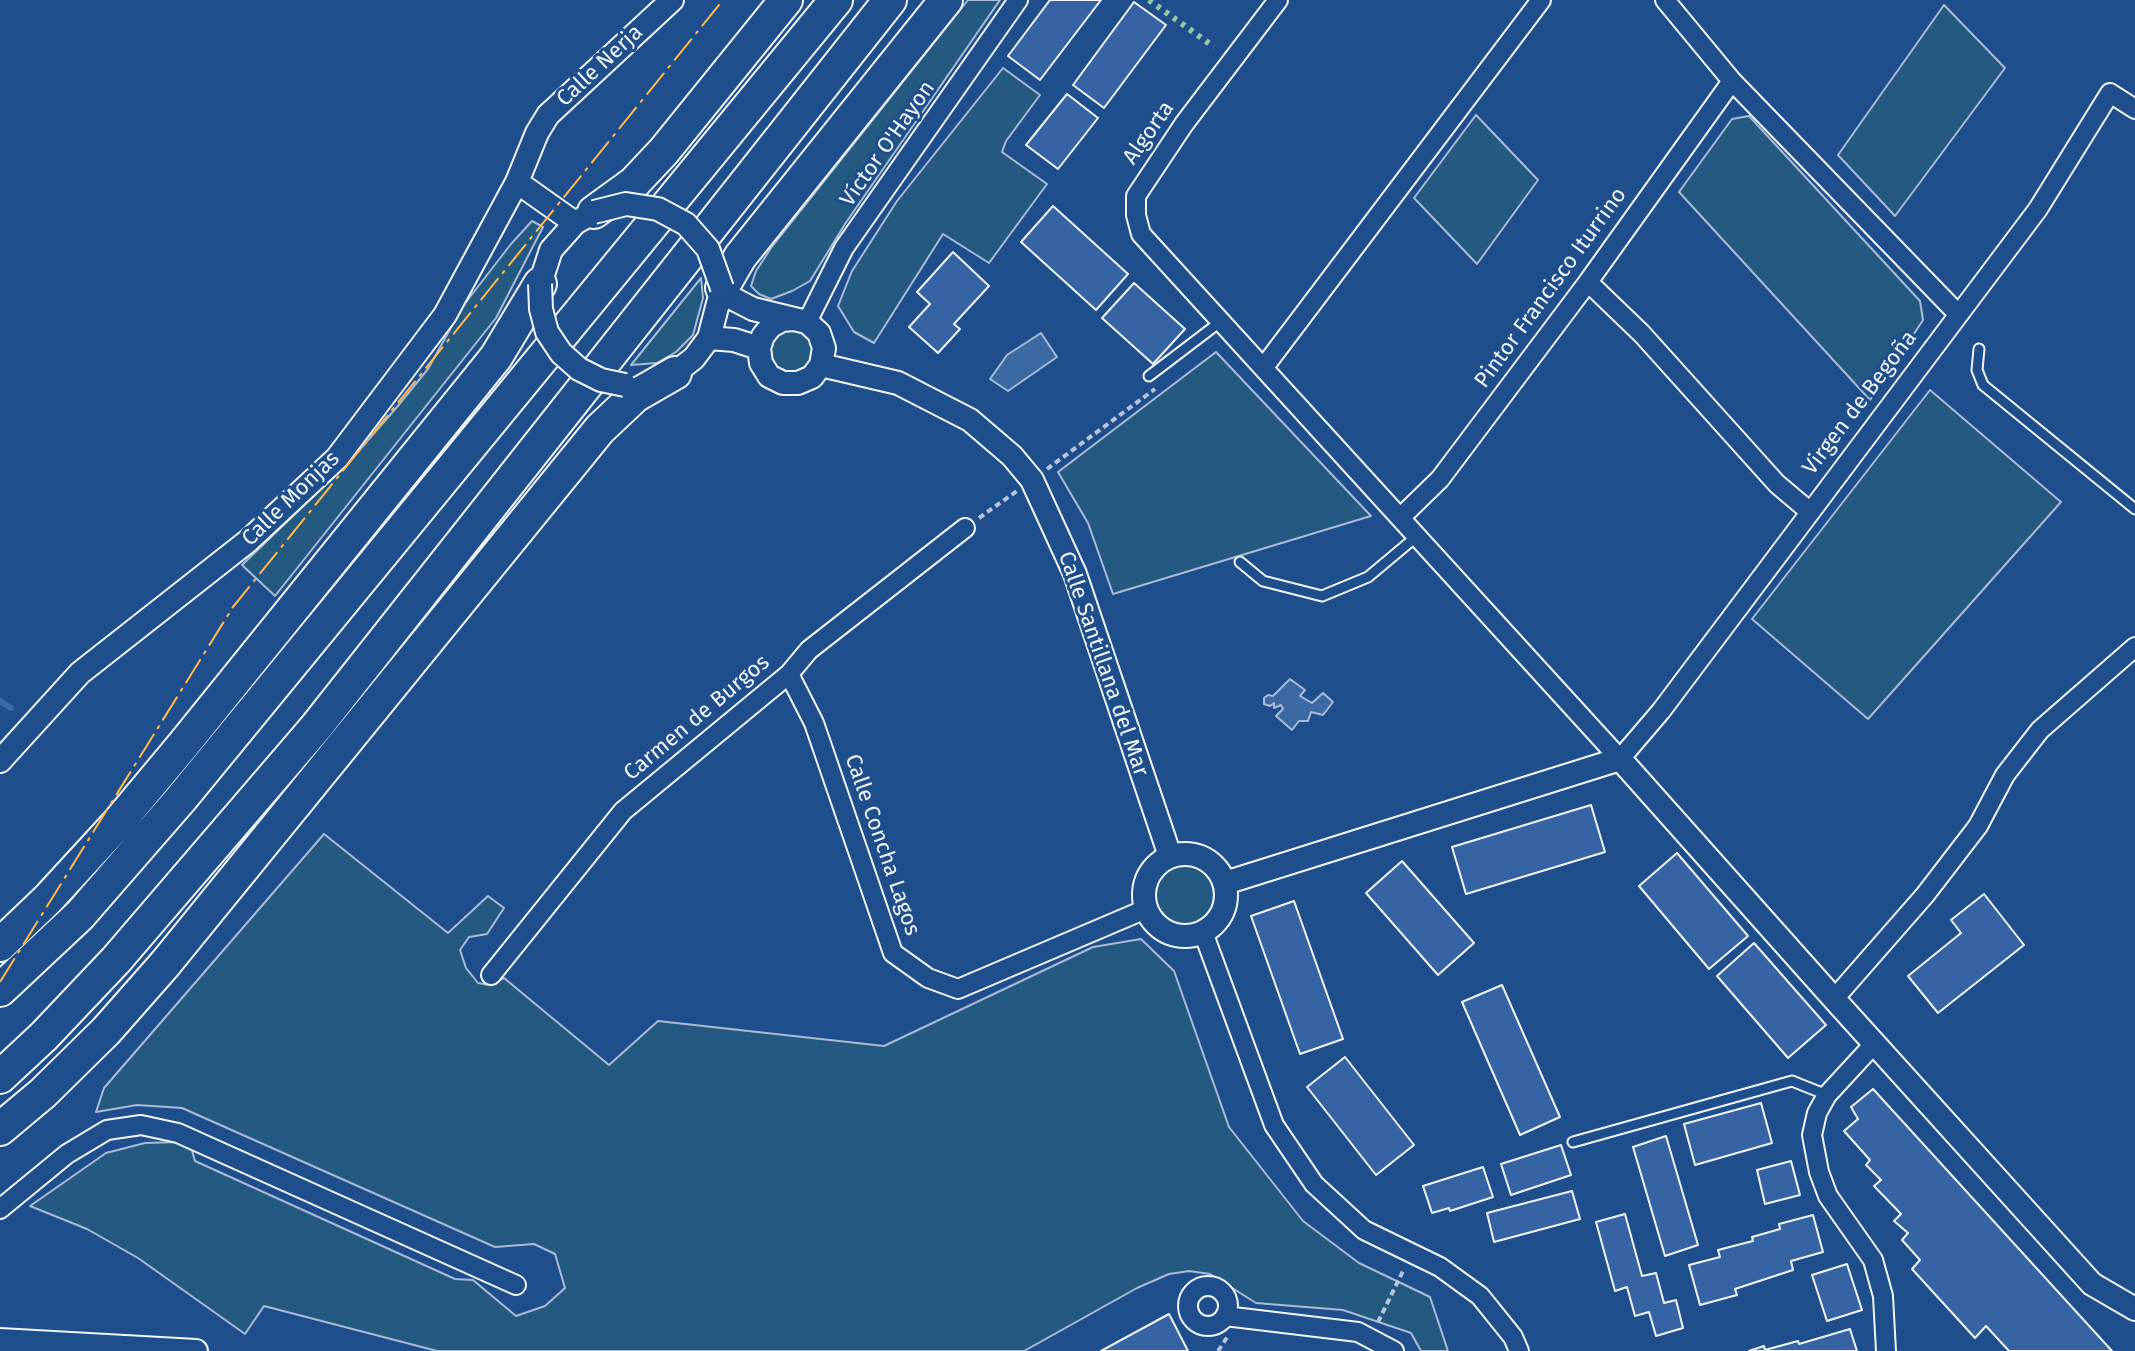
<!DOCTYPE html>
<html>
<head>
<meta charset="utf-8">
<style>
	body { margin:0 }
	canvas { display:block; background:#1f4e8c }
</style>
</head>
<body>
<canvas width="2135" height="1351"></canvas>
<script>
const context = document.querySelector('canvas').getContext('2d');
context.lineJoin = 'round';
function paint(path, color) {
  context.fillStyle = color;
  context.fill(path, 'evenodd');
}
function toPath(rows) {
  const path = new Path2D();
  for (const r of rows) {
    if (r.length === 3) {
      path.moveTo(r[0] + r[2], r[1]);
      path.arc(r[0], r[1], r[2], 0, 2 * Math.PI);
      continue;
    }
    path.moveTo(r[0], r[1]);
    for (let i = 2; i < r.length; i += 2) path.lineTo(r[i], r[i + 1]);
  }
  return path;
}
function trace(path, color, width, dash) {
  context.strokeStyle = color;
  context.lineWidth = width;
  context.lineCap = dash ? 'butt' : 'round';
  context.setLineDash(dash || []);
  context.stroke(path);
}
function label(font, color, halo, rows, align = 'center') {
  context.font = font + ' "Fira Sans",sans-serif';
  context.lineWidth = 6;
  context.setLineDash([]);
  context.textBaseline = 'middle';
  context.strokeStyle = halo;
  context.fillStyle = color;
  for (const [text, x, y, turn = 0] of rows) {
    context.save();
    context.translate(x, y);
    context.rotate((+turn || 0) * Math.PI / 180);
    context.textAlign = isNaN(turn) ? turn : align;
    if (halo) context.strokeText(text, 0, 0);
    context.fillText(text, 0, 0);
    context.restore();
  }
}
const green = toPath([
	[968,0,1000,0,845,224,810,281,792,291,771,299,759,294,751,286,756,271,771,248,968,0],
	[1944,5,2005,68,1895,216,1838,155,1944,5],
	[1003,68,1040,95,1006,141,1002,152,1047,184,989,263,943,234,874,343,854,332,838,306,852,271,897,201,1003,68],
	[1476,115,1538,180,1477,264,1414,198,1476,115],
	[1749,116,1920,301,1923,320,1870,400,1679,192,1732,119,1749,116],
	[532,221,543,227,496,318,275,596,242,565,349,462,397,407,428,369,463,306,511,244,532,221],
	[701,278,703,298,693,335,676,352,657,363,631,365,701,278],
	[792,350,23],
	[1216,352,1371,516,1113,594,1088,523,1058,472,1216,352],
	[1930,390,2061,502,1868,719,1752,619,1930,390],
	[324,834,448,933,488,896,504,908,487,934,469,937,460,950,466,968,478,983,489,985,504,978,609,1065,658,1021,884,1046,1093,947,1141,939,1174,971,1229,1127,1303,1221,1359,1263,1430,1297,1448,1351,1421,1351,1411,1333,1343,1310,1256,1303,1210,1274,1189,1271,1169,1274,1137,1288,1024,1351,437,1351,264,1306,245,1334,138,1258,87,1229,30,1206,106,1153,145,1143,178,1142,191,1147,195,1161,455,1279,473,1280,516,1316,545,1306,565,1288,555,1254,534,1244,495,1247,182,1108,137,1105,96,1112,104,1088,324,834],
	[1183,895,31]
]);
paint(green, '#245a82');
trace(green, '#a8bbd7', 2);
const water = toPath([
	[1041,333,1057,357,1008,391,990,379,1007,355,1041,333],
	[1290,679,1305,690,1300,696,1312,703,1323,693,1333,702,1323,715,1311,712,1308,721,1299,721,1292,730,1276,716,1283,709,1281,705,1274,708,1274,703,1270,706,1264,704,1264,698,1268,695,1273,696,1290,679]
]);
paint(water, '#3b69a3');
trace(water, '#a8bbd7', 2);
trace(toPath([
	[0,701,11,708]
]), '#3b69a3', 6);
const building = toPath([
	[1050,0,1101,0,1040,80,1008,56,1050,0],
	[1134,2,1166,25,1104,108,1073,85,1134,2],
	[1067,94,1098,118,1058,169,1026,145,1067,94],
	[1053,206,1128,274,1096,310,1021,242,1053,206],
	[953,252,989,286,954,324,960,329,938,353,909,327,930,304,917,292,953,252],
	[1134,283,1185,329,1153,364,1102,318,1134,283],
	[1591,805,1605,852,1466,894,1452,847,1591,805],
	[1677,853,1748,936,1709,969,1639,886,1677,853],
	[1402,861,1474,943,1438,975,1366,893,1402,861],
	[1984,894,2024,945,1938,1013,1908,976,1961,933,1951,920,1984,894],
	[1294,901,1343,1039,1300,1054,1251,916,1294,901],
	[1754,943,1826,1025,1788,1058,1717,976,1754,943],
	[1502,985,1560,1117,1520,1135,1462,1002,1502,985],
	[1345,1057,1414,1145,1376,1175,1307,1087,1345,1057],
	[1873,1089,2112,1351,2009,1351,1986,1326,1975,1338,1912,1269,1920,1260,1902,1240,1908,1233,1894,1221,1901,1214,1874,1186,1881,1180,1866,1165,1870,1160,1844,1131,1858,1119,1851,1107,1873,1089],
	[1761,1103,1772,1143,1695,1165,1684,1124,1761,1103],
	[1666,1136,1698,1245,1665,1256,1633,1147,1666,1136],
	[1561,1145,1571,1175,1511,1195,1501,1164,1561,1145],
	[1791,1161,1800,1195,1765,1204,1757,1170,1791,1161],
	[1483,1167,1493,1197,1450,1211,1449,1208,1432,1213,1423,1186,1483,1167],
	[1572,1191,1580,1219,1494,1242,1487,1213,1572,1191],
	[1625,1214,1642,1276,1656,1273,1664,1303,1676,1300,1683,1328,1656,1336,1649,1312,1635,1316,1627,1287,1615,1291,1596,1222,1625,1214],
	[1813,1215,1823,1252,1791,1261,1793,1270,1735,1289,1737,1295,1700,1305,1689,1265,1720,1257,1718,1250,1753,1241,1752,1237,1780,1229,1779,1224,1813,1215],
	[1847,1264,1862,1310,1827,1321,1812,1275,1847,1264],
	[1169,1314,1188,1351,1101,1351,1169,1314],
	[1850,1329,1857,1351,1749,1351,1764,1346,1765,1350,1798,1341,1799,1344,1850,1329]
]);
paint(building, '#3563a3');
trace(building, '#f2f6ff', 2);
const service = toPath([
	[1979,349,1977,370,1983,385,2135,509],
	[1149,376,1220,322],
	[1240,562,1263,581,1322,596,1368,577,1417,536],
	[1573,1142,1792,1081,1827,1095]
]);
const minor = toPath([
	[1278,0,1184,124,1136,196,1136,215,1141,234,1620,759,1661,711,2038,209,2110,93,2135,109],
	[1665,0,1732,81,1958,314],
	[1588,282,1642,334,1777,484,1809,511],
	[807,322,844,248,1018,0],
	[1264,367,1541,0],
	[1401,517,1440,479,1588,282,1732,81],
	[789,674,814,723,893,953,928,978,958,989,1146,909],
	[1203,932,1274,1125,1314,1184,1364,1230,1440,1267,1480,1296,1513,1337,1519,1351],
	[491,975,623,811,789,674,809,650,965,528],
	[1834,999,1925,895,1978,826,2005,775,2040,730,2135,647],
	[1874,1044,1827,1095,1817,1113,1812,1135,1819,1172,1828,1196,1873,1260,1883,1296,1886,1351],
	[0,1209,67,1154,107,1130,141,1125,178,1133,516,1285],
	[1208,1306,20],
	[1225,1316,1358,1332,1394,1351]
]);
const tertiary = toPath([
	[517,182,575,223],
	[540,284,551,250,575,223,594,212],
	[722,293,753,309,794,319,807,322,819,333,824,348,821,365,812,377,798,383,783,383,769,376,761,363,759,348,763,336,771,326,782,320,794,319],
	[709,338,734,340,759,348],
	[821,365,898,383,970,420,1012,456,1032,480,1075,574,1170,856],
	[661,376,675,373,694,358,709,338,722,288],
	[0,761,80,673,248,541,337,458,445,315,517,182,537,133,548,115,672,0],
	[1185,895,41],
	[1225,883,1620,759,1834,999,2092,1284,2135,1309],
	[0,1340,196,1351]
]);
const motorway = toPath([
	[594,212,634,183,664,151,786,0],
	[722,288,740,257,946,0],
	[0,945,48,899,117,824,183,745,496,357,540,284],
	[0,990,80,915,180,800,836,0],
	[0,1077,44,1036,116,960,316,727,890,0],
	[0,1129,43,1093,106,1031,165,964,600,429,635,396,675,373]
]);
trace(service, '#f2f6ff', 13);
trace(minor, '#f2f6ff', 22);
trace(tertiary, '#f2f6ff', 26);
trace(motorway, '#f2f6ff', 36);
trace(toPath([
	[1047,469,1155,389],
	[979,518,1017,491],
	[1378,1322,1404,1269],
	[1218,1351,1228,1336]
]), '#b3c4dc', 4, [6, 4]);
trace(service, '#1f4e8c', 9);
trace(minor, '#1f4e8c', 18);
trace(tertiary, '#1f4e8c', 22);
trace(motorway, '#1f4e8c', 32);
const tertiaryBridge = toPath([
	[594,212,626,204,658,209,686,224,708,249,722,288],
	[540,284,541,309,547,332,561,353,579,369,601,380,625,385]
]);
trace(tertiaryBridge, '#f2f6ff', 26, []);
trace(tertiaryBridge, '#1f4e8c', 22);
trace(toPath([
	[1149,0,1214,47]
]), '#97c8a6', 6, [4, 6]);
trace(toPath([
	[0,982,233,607,723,0]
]), '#ffb74d', 2, [28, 6, 4, 6]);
label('22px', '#f2f6ff', '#1f4e8c', [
	["Calle Nerja",600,66,-43],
	["Algorta",1149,133,-55],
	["Víctor O'Hayon",888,144,-55],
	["Pintor Francisco Iturrino",1551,288,-54],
	["Virgen de Begoña",1860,403,-53],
	["Calle Monjas",291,499,-44],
	["Calle Santillana del Mar",1103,664,71],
	["Carmen de Burgos",697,718,-40],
	["Calle Concha Lagos",882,845,71]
]);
</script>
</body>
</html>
